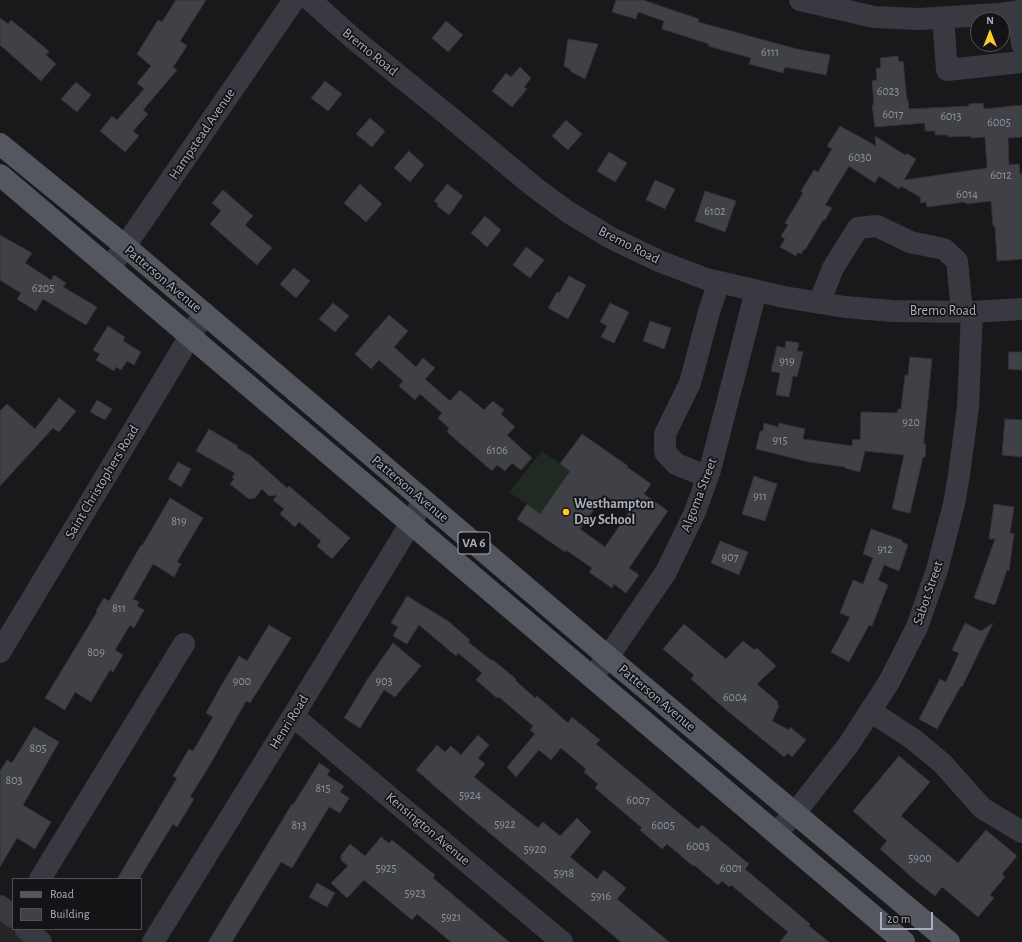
<!DOCTYPE html>
<html>
<head>
<meta charset="utf-8">
<style>
	body { margin:0 }
	#map { position:relative; width:1022px; height:942px; overflow:hidden; background:#19191b; font-family:"Alegreya Sans",sans-serif }
	canvas { display:block }
	.legend { position:absolute; left:12px; top:878px; width:130px; height:52px; box-sizing:border-box; background:#141416; border:1px solid #505258; margin:0; padding:5px 7px; list-style:none; font-size:12px; color:#aaaebc }
	.legend li { display:flex; align-items:center; gap:8px; height:20px }
	.legend b { width:20px; border:1px solid #505258 }
	.north { position:absolute; left:970px; top:12px; width:40px; height:40px; box-sizing:border-box; background:#141416; border:1px solid #505258; border-radius:50%; rotate:0deg; font-size:11px; font-weight:700; line-height:16px; text-align:center; color:#aaaebc }
	.north::after { content:''; display:block; margin:auto; width:14px; height:18px; background:#ffc82d; clip-path:polygon(50% 0,100% 100%,50% 72%,0 100%) }
	.scale { position:absolute; left:880px; top:912px; width:53px; height:18px; box-sizing:border-box; border:2px solid #aaaebc; border-top:0; padding-left:5px; font-size:12px; line-height:14px; white-space:nowrap; color:#aaaebc; -webkit-text-stroke:3px #141416; paint-order:stroke }
</style>
</head>
<body>
<div id="map">
<canvas width="1022" height="942"></canvas>
<ul class="legend">
<li><b style="height:5px;background:#555760"></b>Road</li>
<li><b style="height:11px;background:#404146"></b>Building</li>
</ul>
<div class="north">N</div>
<div class="scale">20 m</div>
</div>
<script>
const context = document.querySelector('canvas').getContext('2d');
context.lineJoin = 'round';
function paint(path, color) {
  context.fillStyle = color;
  context.fill(path, 'evenodd');
}
function toPath(rows) {
  const path = new Path2D();
  for (const r of rows) {
    path.moveTo(r[0], r[1]);
    for (let i = 2; i < r.length; i += 2) path.lineTo(r[i], r[i + 1]);
  }
  return path;
}
function trace(path, color, width, dash) {
  context.strokeStyle = color;
  context.lineWidth = width;
  context.lineCap = dash ? 'butt' : 'round';
  context.setLineDash(dash || []);
  context.stroke(path);
}
function label(font, color, halo, rows, align = 'center') {
  context.font = font + ' "Alegreya Sans",sans-serif';
  context.lineWidth = 3.5;
  context.setLineDash([]);
  context.textBaseline = 'middle';
  context.strokeStyle = halo;
  context.fillStyle = color;
  for (const [text, x, y, turn = 0] of rows) {
    context.save();
    context.translate(x, y);
    context.rotate((+turn || 0) * Math.PI / 180);
    context.textAlign = isNaN(turn) ? turn : align;
    if (halo) context.strokeText(text, 0, 0);
    context.fillText(text, 0, 0);
    context.restore();
  }
}
paint(toPath([
	[0,917,13,929,29,942,0,942]
]), '#252528');
paint(toPath([
	[542,451,570,471,540,514,509,492]
]), '#202a22');
const building = toPath([
	[176,0,206,0,180,41,187,46,173,67,177,70,143,110,148,114,133,131,139,136,125,152,100,131,112,116,117,120,144,89,137,83,151,66,137,54,158,20,162,22,176,0],
	[616,0,643,0,699,19,698,22,797,49,830,55,826,75,785,67,783,73,749,64,751,58,708,46,709,44,662,29,664,21,638,12,636,19,612,12,616,0],
	[0,18,8,24,11,20,49,51,46,55,56,64,41,81,0,45,0,18],
	[446,21,463,35,448,52,432,38,446,21],
	[568,39,598,44,585,79,570,71,571,70,564,66,568,39],
	[898,56,899,62,903,61,907,100,908,100,909,109,969,106,969,104,983,103,984,109,1022,105,1022,137,1008,138,1009,165,1019,164,1020,174,1022,174,1022,259,997,261,995,226,993,226,991,201,966,204,965,202,927,207,926,202,921,203,920,197,901,186,899,189,879,176,875,183,849,166,825,205,832,208,825,220,823,220,805,250,804,249,801,254,798,252,796,256,780,247,785,239,781,236,788,225,785,223,803,193,801,191,814,170,818,172,832,149,827,146,840,126,876,146,875,136,905,155,908,154,916,159,904,180,987,168,985,137,971,138,971,136,948,137,948,135,935,135,935,131,925,131,925,123,875,127,872,105,874,105,872,81,877,80,876,68,881,68,880,58,898,56],
	[520,67,531,78,524,87,527,89,512,107,492,91,506,73,511,77,520,67],
	[325,81,342,94,328,111,311,98,325,81],
	[76,82,91,95,77,112,61,99,76,82],
	[370,118,385,131,372,147,356,134,370,118],
	[566,120,582,134,568,150,552,136,566,120],
	[409,151,424,165,410,182,394,168,409,151],
	[609,152,627,163,615,182,597,171,609,152],
	[655,180,675,189,665,209,646,200,655,180],
	[360,184,382,204,366,222,344,203,360,184],
	[447,184,463,196,449,215,437,206,438,204,434,201,447,184],
	[223,190,253,216,245,225,272,248,257,265,210,224,221,211,212,203,223,190],
	[705,191,736,201,725,232,695,221,705,191],
	[485,216,501,230,487,247,471,233,485,216],
	[0,235,32,253,25,263,51,280,54,275,66,283,63,287,97,307,86,325,43,299,36,311,17,299,21,293,0,280,0,235],
	[526,247,544,260,530,278,513,265,526,247],
	[294,268,310,281,296,298,280,284,294,268],
	[569,276,586,285,568,319,548,308,557,292,559,293,569,276],
	[333,303,349,316,335,332,319,319,333,303],
	[610,303,629,312,614,343,601,337,607,326,600,322,610,303],
	[389,315,408,331,394,347,416,367,423,358,435,368,425,379,450,401,460,390,484,410,493,401,504,410,501,414,515,427,507,435,532,458,521,470,512,463,505,471,497,465,492,471,447,432,449,428,438,418,442,413,420,394,415,400,399,386,403,381,379,360,371,369,355,354,389,315],
	[650,321,671,328,664,349,643,341,650,321],
	[108,326,125,337,123,341,141,352,134,365,127,361,121,370,116,367,114,371,96,360,100,354,93,350,108,326],
	[786,341,799,343,797,351,803,352,797,377,793,376,789,397,776,395,780,373,771,371,777,346,785,348,786,341],
	[1009,352,1022,352,1022,370,1008,369,1009,352],
	[910,357,932,359,924,440,924,444,926,444,925,457,923,457,910,513,892,509,904,455,865,451,860,472,845,468,845,467,809,462,756,449,760,431,763,431,764,423,778,427,779,423,805,429,803,439,852,446,853,439,860,440,861,412,897,413,898,409,901,409,905,375,908,375,910,357],
	[59,398,76,411,59,432,53,428,0,486,0,411,7,404,35,429,59,398],
	[97,400,112,409,105,420,90,412,97,400],
	[1005,419,1022,420,1022,457,1002,455,1005,419],
	[209,429,238,446,237,448,251,456,287,488,289,486,350,538,332,559,317,546,321,541,299,522,295,527,280,514,284,509,273,500,277,495,269,496,262,489,255,498,249,499,230,484,234,479,232,477,235,473,196,451,209,429],
	[582,434,628,466,627,467,651,484,644,494,668,511,629,568,639,575,626,593,614,584,612,588,589,572,592,568,566,550,565,552,517,519,527,504,540,514,570,471,560,464,582,434],
	[604,495,629,512,605,547,580,529,604,495],
	[178,462,191,469,181,487,168,479,178,462],
	[754,476,777,484,765,521,742,514,754,476],
	[170,498,203,518,177,562,181,564,174,577,153,564,133,599,139,602,137,606,144,610,134,628,130,625,115,650,123,655,113,672,110,670,91,702,75,692,65,710,45,698,97,612,96,611,104,598,109,601,141,545,142,546,170,498],
	[994,504,1014,507,1010,533,1014,534,1009,571,1007,570,995,605,974,598,995,539,989,539,994,504],
	[871,529,902,540,902,542,908,545,899,571,884,565,878,580,888,585,872,626,869,625,849,662,831,652,850,617,840,613,853,580,863,584,873,558,863,554,871,529],
	[720,541,748,552,739,575,711,563,720,541],
	[407,596,448,621,470,640,468,642,492,661,493,660,516,679,515,680,535,698,537,696,568,723,572,717,600,740,596,744,698,829,702,825,749,864,745,869,810,924,809,926,829,942,780,942,788,932,731,885,729,887,722,881,718,885,694,865,693,866,667,844,662,849,640,830,642,828,595,788,598,784,584,772,586,769,561,748,551,760,539,750,516,777,507,767,535,734,530,730,533,726,499,697,497,698,476,680,482,673,458,653,456,656,419,625,407,644,393,636,398,627,391,623,407,596],
	[965,623,981,631,993,623,962,687,961,686,937,729,919,719,940,679,946,682,959,653,952,650,965,623],
	[684,624,726,659,743,641,754,650,757,648,776,666,757,684,778,702,777,704,779,706,772,721,789,730,790,727,806,740,792,757,788,753,784,757,724,708,691,679,694,675,663,649,684,624],
	[269,625,291,638,250,703,246,701,211,763,190,797,194,799,177,827,173,824,139,879,117,879,177,778,173,776,189,749,193,751,213,717,206,713,221,686,239,656,247,661,269,625],
	[393,643,421,666,395,697,384,690,360,728,344,718,367,680,393,643],
	[34,727,59,742,23,805,51,822,35,849,17,838,0,867,0,771,7,760,12,763,34,727],
	[478,735,489,745,478,758,485,764,474,777,538,828,543,822,560,836,577,818,591,832,570,857,597,879,604,870,626,888,617,899,669,942,621,942,469,816,416,770,437,745,445,752,451,746,461,755,478,735],
	[899,756,930,782,901,816,924,835,958,863,986,830,1017,856,1002,874,1005,877,990,895,994,898,978,917,942,887,935,896,916,881,880,849,887,841,853,811,899,756],
	[319,763,330,770,327,775,344,786,340,792,349,798,340,813,329,807,292,868,281,862,232,942,208,942,292,804,293,805,319,763],
	[381,837,389,843,392,840,435,875,433,878,509,942,451,942,417,914,412,920,364,880,347,898,331,883,348,866,341,860,341,855,350,844,365,856,381,837],
	[317,883,335,893,327,907,309,897,317,883]
]);
paint(building, '#404146');
trace(building, '#333238', 1);
trace(toPath([
	[310,0,355,40,455,121,533,186,568,212,611,238,659,261,706,279,784,297,845,307,893,311,972,312,1022,309],
	[800,0,874,17,919,19,999,14,1022,11],
	[1018,11,1022,44],
	[943,18,947,70,1022,62],
	[110,268,294,0],
	[819,303,833,268,858,228,877,226,910,242,944,249,957,261,962,312],
	[708,477,676,464,665,452,665,434,690,383,709,312,719,282],
	[0,652,204,313],
	[592,677,608,657,666,572,695,512,710,470,756,291],
	[870,711,913,739,943,764,982,808,1022,832],
	[293,716,562,942],
	[776,833,795,813,849,744,889,682,917,627,937,570,954,504,959,475,968,407,972,312],
	[40,879,184,644],
	[0,906,13,917],
	[26,929,41,942],
	[153,942,293,716,411,523,423,500]
]), '#393a41', 22);
trace(toPath([
	[0,144,125,246,608,657,949,942],
	[0,175,904,942]
]), '#555760', 22);
for (const [x, y, r, color] of [
	[566,512,4,"#ffc82d"]
]) {
  const dot = new Path2D();
  dot.arc(x, y, r, 0, 2 * Math.PI);
  context.fillStyle = color;
  context.fill(dot);
  trace(dot, '#141416', 1.5);
}
label('12px', '#90939e', null, [
	["6111",770,52],
	["6023",888,91],
	["6017",893,114],
	["6013",951,116],
	["6005",999,122],
	["6030",860,157],
	["6012",1001,175],
	["6014",967,194],
	["6102",715,211],
	["6205",43,288],
	["919",787,361],
	["920",911,422],
	["915",780,440],
	["6106",497,450],
	["911",760,496],
	["819",179,521],
	["912",885,549],
	["907",730,557],
	["811",119,608],
	["809",96,652],
	["900",242,681],
	["903",384,681],
	["6004",735,697],
	["805",38,748],
	["803",14,780],
	["815",323,788],
	["5924",470,795],
	["6007",638,800],
	["5922",505,824],
	["813",299,825],
	["6005",663,825],
	["6003",698,846],
	["5920",535,849],
	["5900",920,858],
	["5925",386,868],
	["6001",731,868],
	["5918",564,873],
	["5923",415,893],
	["5916",601,896],
	["5921",451,917]
]);
for (const [x, y, w] of [
	[474,543,32]
]) {
  const box = new Path2D();
  box.roundRect(x - w / 2, y - 11, w, 22, 3);
  context.fillStyle = '#141416';
  context.fill(box);
  trace(box, '#aaaebc', 1);
}
label('bold 13px', '#aaaebc', null, [
	["VA 6",474,543]
]);
label('14px', '#aaaebc', '#141416', [
	["Bremo Road",370,52,39],
	["Hampstead Avenue",202,134,-56],
	["Bremo Road",629,245,27],
	["Patterson Avenue",163,279,40],
	["Bremo Road",943,311],
	["Saint Christophers Road",102,482,-59],
	["Patterson Avenue",410,489,40],
	["Algoma Street",699,495,-69],
	["Sabot Street",928,593,-71],
	["Patterson Avenue",657,698,40],
	["Henri Road",289,722,-58],
	["Kensington Avenue",428,829,40]
]);
label('bold 14px', '#aaaebc', '#141416', [
	["Westhampton",574,504],
	["Day School",574,520]
], 'left');
</script>
</body>
</html>
